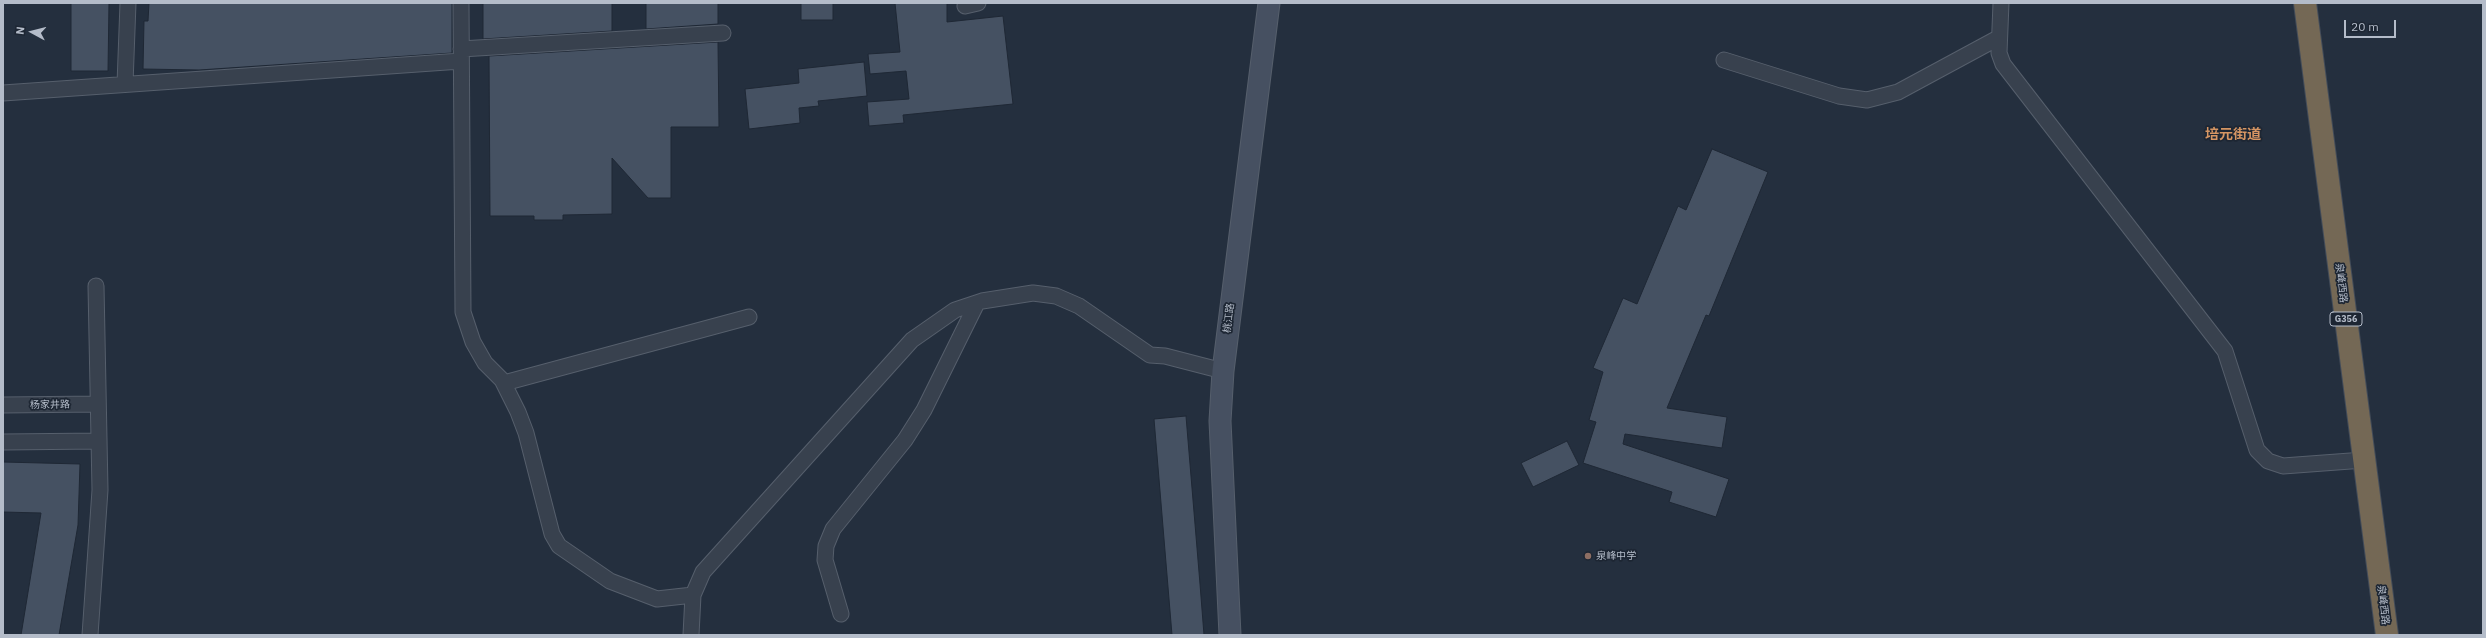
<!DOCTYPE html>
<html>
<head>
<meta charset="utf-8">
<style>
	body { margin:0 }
	#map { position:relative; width:2486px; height:638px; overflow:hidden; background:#242f3e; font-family:"IBM Plex Sans",sans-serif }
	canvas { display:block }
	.frame { position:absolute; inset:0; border:4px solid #b4bcc9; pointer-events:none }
	.north { position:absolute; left:12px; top:12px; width:40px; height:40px; -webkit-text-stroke:3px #1d2633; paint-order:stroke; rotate:277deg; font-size:11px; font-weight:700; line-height:16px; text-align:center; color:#b4bcc9 }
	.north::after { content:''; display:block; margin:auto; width:14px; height:18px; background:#b4bcc9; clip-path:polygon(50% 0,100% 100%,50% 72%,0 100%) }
	.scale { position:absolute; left:2344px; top:20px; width:52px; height:18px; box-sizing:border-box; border:2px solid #b4bcc9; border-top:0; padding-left:5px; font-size:12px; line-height:14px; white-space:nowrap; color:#b4bcc9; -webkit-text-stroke:3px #1d2633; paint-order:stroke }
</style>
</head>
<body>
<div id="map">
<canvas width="2486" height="638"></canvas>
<div class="frame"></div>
<div class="north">N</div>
<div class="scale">20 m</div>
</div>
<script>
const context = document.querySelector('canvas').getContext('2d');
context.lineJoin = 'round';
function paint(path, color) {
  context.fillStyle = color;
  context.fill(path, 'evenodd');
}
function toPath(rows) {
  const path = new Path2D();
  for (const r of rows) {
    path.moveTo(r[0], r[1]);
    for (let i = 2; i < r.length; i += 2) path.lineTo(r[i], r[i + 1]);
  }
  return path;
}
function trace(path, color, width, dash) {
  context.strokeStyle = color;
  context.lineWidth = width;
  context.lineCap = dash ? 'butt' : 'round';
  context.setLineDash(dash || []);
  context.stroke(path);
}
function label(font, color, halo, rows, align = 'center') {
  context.font = font + ' "IBM Plex Sans","Noto Sans SC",sans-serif';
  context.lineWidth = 3.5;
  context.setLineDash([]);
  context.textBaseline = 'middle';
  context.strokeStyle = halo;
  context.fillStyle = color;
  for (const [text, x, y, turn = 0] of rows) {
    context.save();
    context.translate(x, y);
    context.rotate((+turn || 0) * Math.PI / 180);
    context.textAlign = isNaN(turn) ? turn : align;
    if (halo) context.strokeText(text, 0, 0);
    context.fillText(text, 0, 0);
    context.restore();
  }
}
const building = toPath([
	[71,3,109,3,108,71,71,71,71,3],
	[149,3,452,3,452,53,199,70,143,69,144,21,148,21,149,3],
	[483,3,612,3,612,31,483,39,483,3],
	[646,3,718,3,718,24,646,29,646,3],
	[801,3,833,3,833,20,801,20,801,3],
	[895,3,947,3,947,22,1003,16,1013,104,903,115,904,123,869,126,867,102,909,99,906,71,870,74,868,54,900,52,895,3],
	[718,42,719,127,671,127,671,198,648,198,612,158,612,214,563,215,563,220,534,220,534,216,490,216,489,56,718,42],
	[864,62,867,96,818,101,819,106,799,108,800,123,749,129,745,89,799,83,798,69,864,62],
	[1712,149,1768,172,1709,316,1706,315,1667,408,1727,417,1722,448,1625,434,1623,444,1729,479,1716,517,1669,502,1672,492,1583,463,1596,422,1589,420,1603,372,1593,368,1623,298,1637,304,1678,206,1686,210,1712,149],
	[1186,416,1200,584,1204,635,1172,635,1154,419,1186,416],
	[1567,441,1579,465,1533,487,1521,463,1567,441],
	[3,462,80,464,78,525,59,635,21,635,41,513,3,512,3,462]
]);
paint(building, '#455162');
trace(building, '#1f2835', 1);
const street = toPath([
	[461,3,463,312,473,342,485,363,502,380,518,412,526,433,552,534,559,546,610,581,657,599,693,595],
	[2001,3,1999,53,2003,64,2225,351,2257,450,2268,461,2283,466,2364,460],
	[965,6,978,3],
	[461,49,723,33],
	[1724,60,1839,96,1867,100,1898,92,1998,38],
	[125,84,128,3],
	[3,93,461,61],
	[504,383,749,317],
	[3,405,98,404],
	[3,442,99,441],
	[841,614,825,560,826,546,833,529,905,440,924,410,977,303],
	[90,635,100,490,96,286],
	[691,635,693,595,703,572,912,340,955,310,982,301,1033,293,1056,296,1079,306,1150,355,1165,356,1223,371]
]);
const secondary = toPath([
	[1230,635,1220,421,1223,371,1269,3]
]);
const highway = toPath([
	[2305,3,2387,635]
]);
trace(street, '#565f6c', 17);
trace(secondary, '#565f6c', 23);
trace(highway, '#434c59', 24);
trace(street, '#38414e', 15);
trace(secondary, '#465061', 21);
trace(highway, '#746855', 22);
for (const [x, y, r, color] of [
	[1588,556,4,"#8d6e63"]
]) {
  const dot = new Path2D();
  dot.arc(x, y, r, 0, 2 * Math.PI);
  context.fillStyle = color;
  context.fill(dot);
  trace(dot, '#1d2633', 1.5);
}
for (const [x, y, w] of [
	[2346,319,32]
]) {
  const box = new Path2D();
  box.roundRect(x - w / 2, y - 7, w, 14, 3);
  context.fillStyle = '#1d2633';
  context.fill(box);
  trace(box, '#b4bcc9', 1);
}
label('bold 9px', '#b4bcc9', null, [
	["G356",2346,319]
]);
label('10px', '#b4bcc9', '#1d2633', [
	["泉峰西路",2341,283,83],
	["桃江路",1229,318,-83],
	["杨家井路",50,405,-1],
	["泉峰西路",2383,605,83]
]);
label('10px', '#b4bcc9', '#1d2633', [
	["泉峰中学",1596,556]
], 'left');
label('bold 14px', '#d59563', '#1d2633', [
	["培元街道",2233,135]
]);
</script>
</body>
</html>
